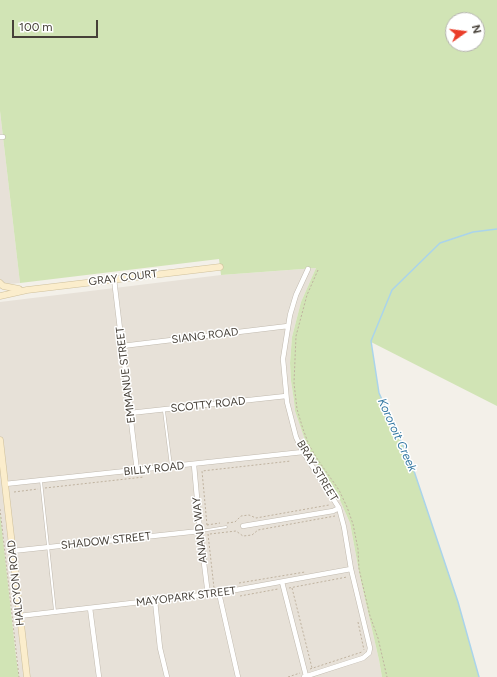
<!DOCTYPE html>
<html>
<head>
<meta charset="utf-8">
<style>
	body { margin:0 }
	#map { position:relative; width:497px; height:677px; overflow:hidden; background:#f3f0e9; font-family:Figtree,sans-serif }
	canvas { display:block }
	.north { position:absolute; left:445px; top:12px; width:40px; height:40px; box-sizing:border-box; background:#fff; border:1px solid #b5b3af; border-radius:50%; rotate:76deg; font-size:11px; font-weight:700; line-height:16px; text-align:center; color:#464038 }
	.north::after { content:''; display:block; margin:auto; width:14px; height:18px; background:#ea3e2a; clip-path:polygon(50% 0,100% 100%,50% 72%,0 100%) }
	.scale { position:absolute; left:12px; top:20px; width:86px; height:18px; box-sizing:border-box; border:2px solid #464038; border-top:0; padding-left:5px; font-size:12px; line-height:14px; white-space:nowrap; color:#464038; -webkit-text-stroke:3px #fff; paint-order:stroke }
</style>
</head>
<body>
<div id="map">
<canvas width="497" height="677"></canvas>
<div class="north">N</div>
<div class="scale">100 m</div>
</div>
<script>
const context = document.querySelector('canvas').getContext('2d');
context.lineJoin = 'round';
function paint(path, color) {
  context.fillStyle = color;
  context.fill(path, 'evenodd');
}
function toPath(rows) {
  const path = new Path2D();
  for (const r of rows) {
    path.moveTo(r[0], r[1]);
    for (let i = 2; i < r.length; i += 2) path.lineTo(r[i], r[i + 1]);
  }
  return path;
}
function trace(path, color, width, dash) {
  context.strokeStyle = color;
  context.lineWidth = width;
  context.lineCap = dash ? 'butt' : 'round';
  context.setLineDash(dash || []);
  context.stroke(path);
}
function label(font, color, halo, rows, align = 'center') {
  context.font = font + ' Figtree,sans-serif';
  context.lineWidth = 3;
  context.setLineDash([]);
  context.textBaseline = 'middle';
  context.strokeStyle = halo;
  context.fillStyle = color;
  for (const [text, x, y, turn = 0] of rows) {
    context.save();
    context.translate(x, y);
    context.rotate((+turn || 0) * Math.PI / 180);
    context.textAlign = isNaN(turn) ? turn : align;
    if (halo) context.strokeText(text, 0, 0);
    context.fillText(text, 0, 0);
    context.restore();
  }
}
paint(toPath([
	[0,111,20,283,0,285],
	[316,268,301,302,292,337,290,363,291,381,294,401,295,411,306,443,316,462,339,498,350,523,360,577,379,660,382,677,19,677,0,512,0,302,221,275]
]), '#e7e1d8');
paint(toPath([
	[0,0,497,0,497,406,371,342,379,393,412,465,458,602,479,677,382,677,379,660,360,577,350,523,339,498,316,462,306,443,295,411,294,401,291,381,290,363,292,337,301,302,316,268,221,275,219,259,20,283,0,111],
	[453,20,477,20,477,44,453,44],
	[0,512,16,656,19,677,0,677]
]), '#d1e4b5');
trace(toPath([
	[479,677,458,602,412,465,379,393,371,341,392,290,440,243,473,232,497,229]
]), '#aad4eb', 1.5);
const lane = toPath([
	[164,411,171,466],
	[41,481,55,611],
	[201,531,226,527]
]);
const street = toPath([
	[0,137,3,137],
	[114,279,137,471],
	[122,346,288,326],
	[130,413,286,396],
	[194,465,200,531,208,595],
	[5,484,303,452],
	[243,526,333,511,339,508],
	[12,551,200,531],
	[282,582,306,676],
	[219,593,238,677],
	[155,601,160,648,167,677],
	[90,608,99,677],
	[19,616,219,593,351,569],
	[304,677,363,658,369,653,370,648,351,569,344,527,339,508,303,452,296,437,287,402,283,359,286,340,290,315,296,295,308,269]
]);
const secondary = toPath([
	[0,283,3,286,19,289],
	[0,296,27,290,220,267],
	[0,440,27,677]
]);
trace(lane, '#c1baaf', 3);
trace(street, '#c1baaf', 5.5);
trace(secondary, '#cfc09c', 7);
trace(toPath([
	[318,270,307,295,296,336,294,383,297,409,303,429,309,445,318,460,339,490,347,507,353,524,358,549,359,569,370,616,378,638,387,677],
	[45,488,144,477],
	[14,492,38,489],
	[0,509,19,677],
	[227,523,235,522,241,516,249,515,256,518,329,505,330,506],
	[207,525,220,523],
	[207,525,202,471,291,461],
	[208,534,214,588],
	[210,534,236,531,243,536,252,535,258,530,335,516],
	[239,583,305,572],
	[289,588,347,577],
	[292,588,312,668],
	[240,596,278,589],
	[358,622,364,650],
	[310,669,362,652],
	[288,677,300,673]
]), '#bfb29f', 1, [2, 2]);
trace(lane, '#fff', 2);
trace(street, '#fff', 4.5);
trace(secondary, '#fbedcc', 6);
label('11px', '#464038', '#fff', [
	["GRAY COURT",123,278,-7],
	["SIANG ROAD",205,336,-7],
	["EMMANUE STREET",126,375,-97],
	["SCOTTY ROAD",208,405,-6],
	["BILLY ROAD",154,469,-6],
	["BRAY STREET",317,471,59],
	["ANAND WAY",200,530,-96],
	["SHADOW STREET",106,541,-6],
	["HALCYON ROAD",16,583,-96],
	["MAYOPARK STREET",186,597,-7]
]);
label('italic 12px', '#377aa3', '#fff', [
	["Kororoit Creek",397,435,66]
]);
</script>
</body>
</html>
